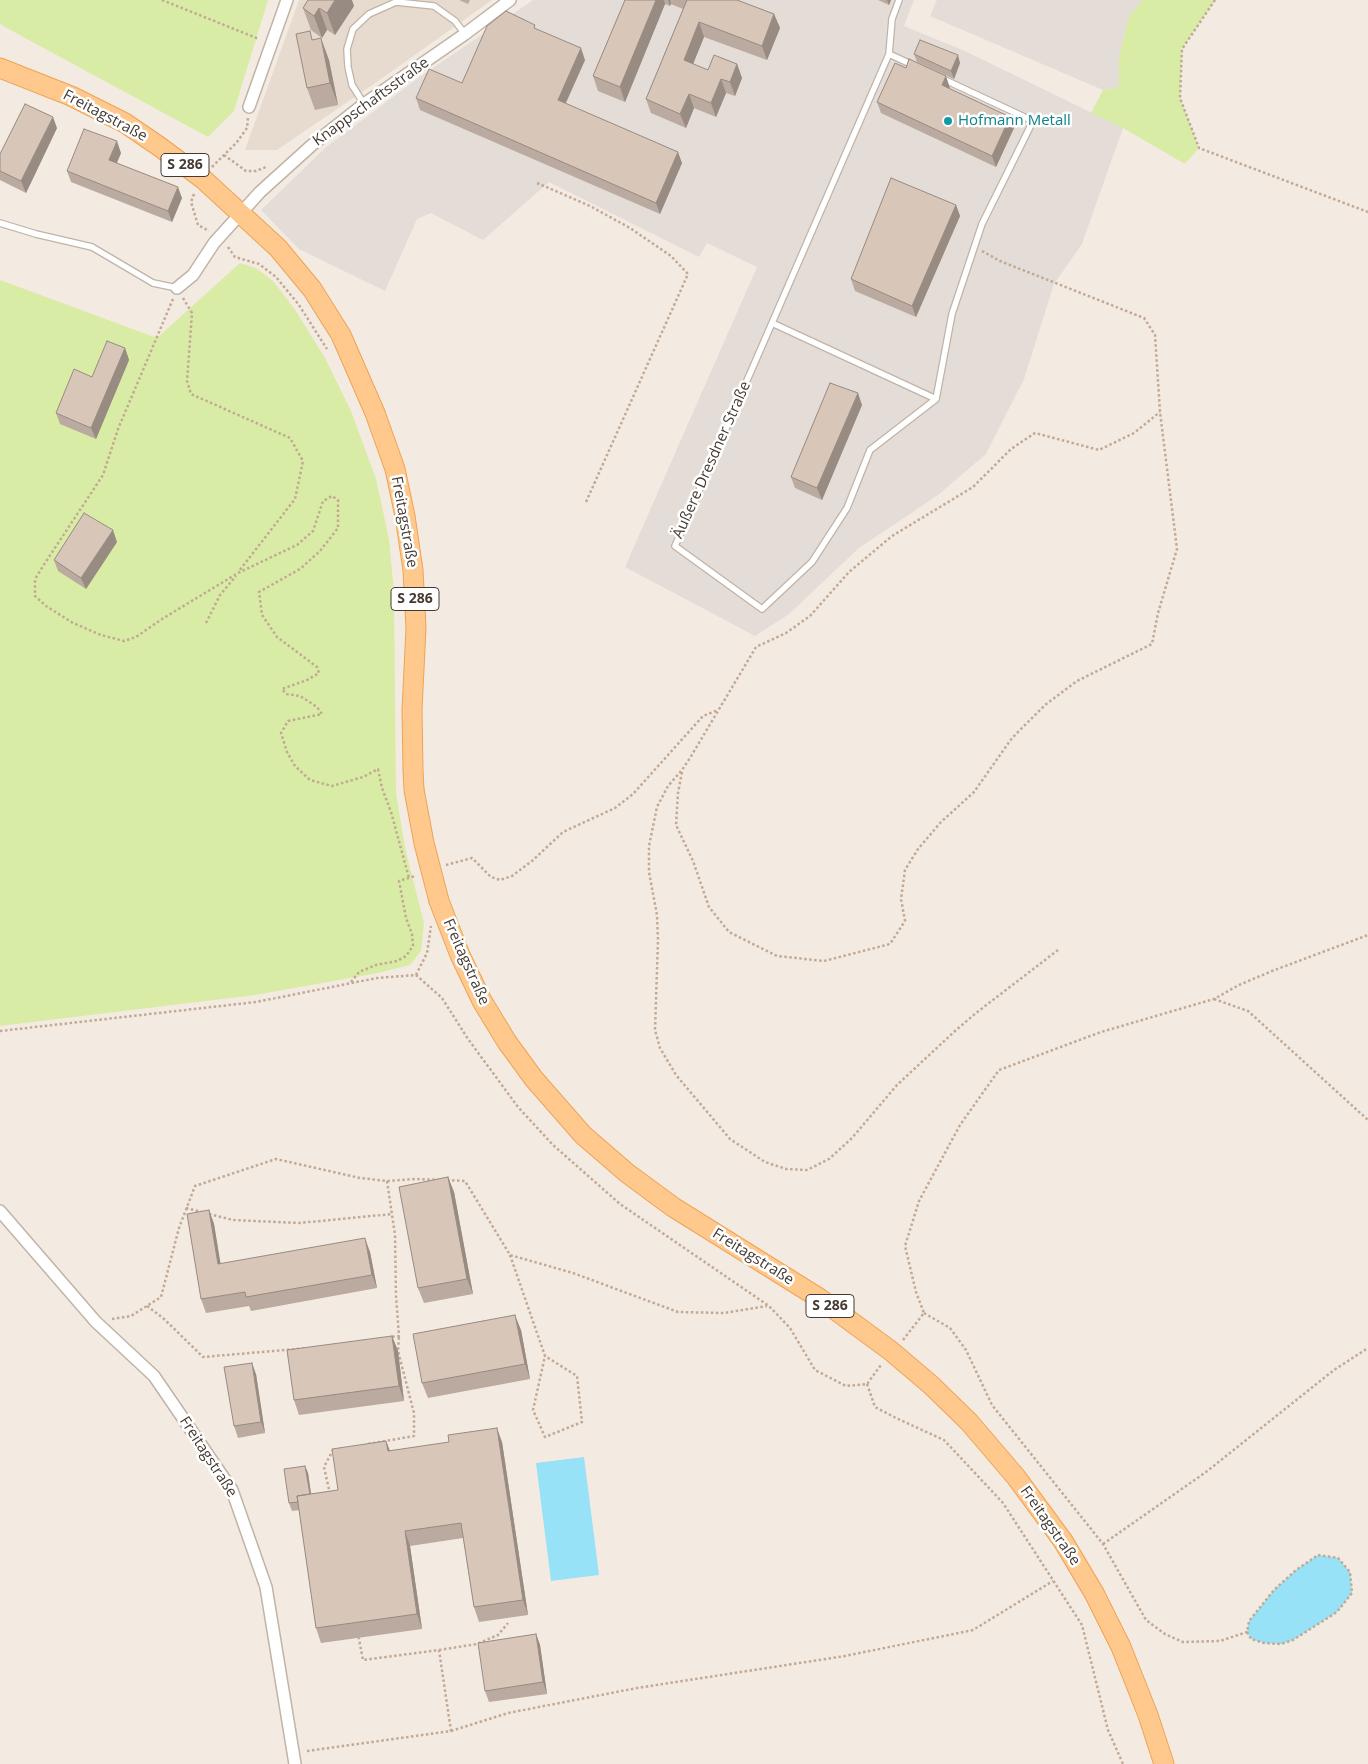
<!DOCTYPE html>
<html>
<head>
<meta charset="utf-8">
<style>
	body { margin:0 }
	canvas { display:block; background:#f3eae2 }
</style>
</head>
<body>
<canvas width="1368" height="1764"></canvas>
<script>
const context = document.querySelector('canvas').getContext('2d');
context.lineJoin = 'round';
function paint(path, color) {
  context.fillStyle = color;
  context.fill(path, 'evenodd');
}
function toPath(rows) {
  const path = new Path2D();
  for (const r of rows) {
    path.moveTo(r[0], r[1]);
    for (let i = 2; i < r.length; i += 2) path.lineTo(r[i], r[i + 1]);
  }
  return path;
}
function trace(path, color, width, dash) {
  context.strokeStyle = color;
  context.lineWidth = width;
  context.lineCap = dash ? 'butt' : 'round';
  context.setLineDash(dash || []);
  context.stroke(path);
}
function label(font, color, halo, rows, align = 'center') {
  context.font = font + ' "Open Sans",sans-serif';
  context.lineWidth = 5;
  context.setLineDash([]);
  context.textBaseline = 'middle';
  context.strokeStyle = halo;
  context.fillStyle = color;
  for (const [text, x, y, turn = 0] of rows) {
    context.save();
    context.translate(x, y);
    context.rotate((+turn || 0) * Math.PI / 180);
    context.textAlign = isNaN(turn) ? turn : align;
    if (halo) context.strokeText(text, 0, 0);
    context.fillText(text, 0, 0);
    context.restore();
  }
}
paint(toPath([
	[299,0,492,0,381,79,277,150,245,150]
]), '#e7dbcf');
paint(toPath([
	[533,0,914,0,904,26,965,51,1123,128,1082,244,1054,284,1024,379,986,454,938,495,859,548,789,614,755,636,625,567,757,267,707,243,699,257,549,182,483,240,431,213,417,219,385,291,299,249,261,210,325,148,421,76],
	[937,0,1142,0,1128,19,1119,58,1120,87,1103,90,930,16]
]), '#e4dcd7');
paint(toPath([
	[0,0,268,0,234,111,208,137,3,26,0,23],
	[1142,0,1215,0,1182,49,1180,98,1199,148,1185,164,1123,128,1091,113,1103,90,1119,87,1119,58,1128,19],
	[240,263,256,268,273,281,294,308,325,358,351,411,376,479,389,539,394,593,396,793,405,848,424,923,421,951,410,965,378,973,255,995,0,1026,0,280,157,338]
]), '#d9eca6');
paint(toPath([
	[584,1457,599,1575,551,1581,536,1463],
	[1318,1555,1338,1558,1350,1572,1352,1593,1337,1612,1293,1640,1281,1644,1264,1643,1251,1639,1247,1632,1249,1621,1274,1590,1296,1570]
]), '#97e2f7');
const service = toPath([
	[899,0,892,19,889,54,675,546,762,609,812,562,847,508,870,450,936,399,952,314,982,224,1033,121,941,78],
	[889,54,915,66],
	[364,104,352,85,348,67,347,49,353,29,369,14,396,2,434,6,455,21,465,34],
	[0,223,36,234,92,247,153,283,177,288],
	[772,323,936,399]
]);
const minor = toPath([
	[249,107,287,0],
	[177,288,193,275,214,243,260,192,312,145,364,104,465,34,510,0],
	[0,1211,96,1322,154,1376,232,1490,266,1587,295,1764]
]);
const primary = toPath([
	[0,68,71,96,125,123,160,147,203,179,278,248,312,289,341,335,375,413,395,469,405,516,413,570,416,628,412,710,413,770,414,790],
	[439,901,460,955,482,1001,507,1042,534,1079,583,1135,627,1173,673,1207,819,1298,891,1351,931,1385,969,1422,1016,1477,1063,1541,1094,1593,1121,1647,1148,1715,1164,1764]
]);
trace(service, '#c1b3a7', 8);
trace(minor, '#c1b3a7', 14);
trace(primary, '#efa354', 21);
trace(toPath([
	[162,0,259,39],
	[1215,0,1182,49,1180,98,1199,148,1368,212],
	[224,155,246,171,256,171,266,167],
	[212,167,237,142,247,128,248,118],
	[537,183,590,206,630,228,671,256,688,274,586,502],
	[194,194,191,202,198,225,209,231],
	[228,247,235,257,259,264,276,277,299,305,327,349],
	[183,298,192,313,187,381,191,394,290,438,303,461,295,499,239,571],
	[173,299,118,429,103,475,45,563,35,579,35,596,46,606,73,623,101,635,124,641,136,637,162,619,238,573,297,545,313,531,323,501,332,496,338,500,338,528,320,551,300,569,259,592,262,615,277,637,317,667,319,673,307,680,282,689,286,694,300,696,308,701,317,707,322,714,288,721,281,733,287,752,295,766,310,780,332,786,363,777,378,769,382,788,391,812,409,878],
	[206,623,220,595,236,576],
	[682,772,678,793,676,825,693,861,709,907,729,932,777,956,824,961,890,944,905,921,901,899,905,870,918,849,941,822,974,792,1012,738,1045,705,1077,681,1152,644,1158,613,1177,549,1160,412,1155,335,1144,318,1000,261,982,251],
	[446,865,472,858,491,877,500,880,512,876,532,861,563,832,615,808,633,794,703,716,718,710],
	[1058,950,976,1013,955,1031,897,1085,852,1138,829,1159,807,1170,786,1169,765,1162,730,1139,676,1075,660,1048,655,1030,658,940,657,915,649,872,649,846,657,807,668,786,682,770,690,758,756,647,786,633,810,616,849,572,892,536,973,487,1011,449,1035,433,1099,450,1134,433,1160,412],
	[416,975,427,953,431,926],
	[351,982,359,972,376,965,397,961,406,956,413,946,412,934,406,918,399,881,415,876],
	[1214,999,1248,1011,1368,1120],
	[0,1031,256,1002,377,978,416,975,442,998,468,1039,518,1107,553,1145,620,1204,769,1306,790,1328,815,1370,846,1386,867,1384,881,1365],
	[447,1180,465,1181,510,1255,573,1273,678,1312,724,1313,767,1306],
	[387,1181,395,1235,396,1296,399,1336,390,1337],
	[186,1208,202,1212],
	[209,1214,233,1220,299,1223,392,1214],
	[510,1255,545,1356,577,1376,582,1422,545,1437,533,1410,545,1356],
	[147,1306,163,1318,203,1357,308,1348],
	[924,1313,950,1328,966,1350,992,1405,1103,1544,1146,1620,1165,1634,1183,1642,1220,1641,1247,1632],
	[112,1319,131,1316,161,1297,179,1228,195,1186,276,1159,360,1178,387,1181,415,1179,439,1180],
	[903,1340,924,1313,916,1292,905,1246,919,1201,960,1125,999,1070,1101,1032,1214,999,1239,985,1272,971,1368,935],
	[867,1384,875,1407,896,1418,944,1440,1003,1503,1082,1625,1108,1730,1123,1764],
	[368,1444,414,1436,414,1413,398,1351,399,1336],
	[330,1494,324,1467,333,1450],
	[1103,1544,1206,1472,1334,1370,1368,1348],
	[1318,1555,1338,1558,1350,1572,1352,1593,1337,1612,1293,1640,1281,1644,1264,1643,1251,1639,1247,1632,1249,1621,1274,1590,1296,1570,1318,1555],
	[439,1650,477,1644,498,1635,508,1623],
	[451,1731,508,1713,637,1688,845,1656,973,1630,1053,1581],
	[307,1751,451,1731,439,1650,363,1660,358,1634]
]), '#c2a993', 2.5, [2.5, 2.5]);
trace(service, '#fff', 5.5);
trace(minor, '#fff', 11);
trace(primary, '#ffc98e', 19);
const primaryBridge = toPath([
	[414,790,424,843,439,901]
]);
trace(primaryBridge, '#efa354', 21, []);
trace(primaryBridge, '#ffc98e', 19);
paint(toPath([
	[459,0,470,0,468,4],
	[625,0,737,0,774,14,780,28,767,60,704,37,693,64,708,70,737,64,742,78,735,96,726,93,716,117,694,108,686,128,651,113,646,99,683,9,671,4,670,6,665,4,625,102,598,91,593,76],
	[878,0,891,0,889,5],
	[354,6,335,35,327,30,322,38,311,30,303,8],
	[537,29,585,60,566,103,682,163,660,214,420,110,416,98,462,83],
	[313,40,329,60,338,105,315,110,307,88],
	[914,54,960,63,954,79,917,62],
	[950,88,950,89,1010,117,1014,128,996,167,881,113,877,102],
	[57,128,26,193,0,180,0,154],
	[121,153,117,163,182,198,172,222,71,182,67,171],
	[956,205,960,216,916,317,855,291,851,279],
	[125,348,129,360,96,439,60,424,56,413,92,377],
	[862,405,822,500,795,488,791,477],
	[117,542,86,589,58,571,54,560],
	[448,1177,454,1192,473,1294,424,1303,418,1288],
	[209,1210,214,1224,220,1264,370,1252,377,1288,251,1311,249,1306,206,1313,201,1299],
	[521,1330,530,1379,428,1398,422,1383],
	[392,1336,398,1351,404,1401,299,1415,294,1400],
	[256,1374,265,1433,238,1438,234,1426],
	[386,1441,390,1451,502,1442,528,1615,479,1622,474,1607,463,1538,410,1546,422,1629,321,1643,316,1628,299,1510,292,1511,289,1503,305,1466,308,1473,311,1494,338,1490],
	[536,1634,540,1645,547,1694,489,1702,485,1691]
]), '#baaa9f');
paint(toPath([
	[335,0,352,0,354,6,335,35,327,13],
	[656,0,664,0,665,4,625,102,620,87],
	[668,0,670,0,671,4,670,6],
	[887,0,891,0,889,5],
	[319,8,327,30,322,38,314,16],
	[774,14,780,28,767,60,762,46],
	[699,22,704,37,689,74,684,60],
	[321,38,329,60,338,105,330,83],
	[581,48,585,60,562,111,558,100],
	[958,55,960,63,954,79,951,71],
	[737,64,742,78,735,96,730,82],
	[946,76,950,88,947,97,942,85],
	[721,79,726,93,716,117,711,103],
	[689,94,694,108,686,128,680,114],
	[53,117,57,128,26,193,21,181],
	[1010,117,1014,128,996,167,992,156],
	[117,141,121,153,113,171,109,160],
	[678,152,682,163,660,214,656,203],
	[178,187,182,198,172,222,168,211],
	[956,205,960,216,916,317,912,306],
	[125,348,129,360,96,439,91,428],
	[858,393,862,405,822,500,817,488],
	[113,530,117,542,86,589,81,578],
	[448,1177,454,1192,473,1294,467,1279],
	[209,1210,214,1224,223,1278,218,1264],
	[365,1238,370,1252,377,1288,372,1275],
	[515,1315,521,1330,530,1379,525,1364],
	[392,1336,398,1351,404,1401,399,1386],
	[252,1363,256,1374,265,1433,261,1422],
	[497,1428,502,1442,528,1615,523,1600],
	[386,1441,392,1456,388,1451],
	[305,1466,308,1473,313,1507,311,1500],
	[405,1531,410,1546,422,1629,417,1614],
	[536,1634,540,1645,547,1694,543,1682]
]), '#978b82');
const building = toPath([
	[308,0,335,0,327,13,319,8,314,16,303,8,308,0],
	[625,0,656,0,620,87,593,76,625,0],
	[687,0,737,0,774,14,762,46,699,22,684,60,708,70,714,55,737,64,730,82,721,79,711,103,689,94,680,114,646,99,687,0],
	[506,11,535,25,534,28,581,48,558,100,678,152,656,203,416,98,429,69,462,83,487,26,506,11],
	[310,31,312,40,321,38,330,83,307,88,296,34,310,31],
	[920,40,958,55,951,71,914,54,920,40],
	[909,59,946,76,942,85,1010,117,992,156,877,102,895,63,906,68,909,59],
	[25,104,53,117,21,181,0,171,0,154,25,104],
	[84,129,117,141,109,160,178,187,168,211,67,171,84,129],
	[891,178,956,205,912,306,851,279,891,178],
	[107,341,125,348,91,428,56,413,74,369,92,377,107,341],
	[830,383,858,393,817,488,791,477,830,383],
	[84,513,113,530,81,578,54,560,84,513],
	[448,1177,467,1279,418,1288,399,1187,448,1177],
	[209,1210,218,1264,365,1238,372,1275,246,1297,245,1292,201,1299,187,1214,209,1210],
	[515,1315,525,1364,422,1383,413,1334,515,1315],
	[392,1336,399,1386,294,1400,287,1350,392,1336],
	[252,1363,261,1422,234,1426,224,1367,252,1363],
	[497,1428,523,1600,474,1607,461,1523,405,1531,417,1614,316,1628,297,1496,338,1490,332,1449,386,1441,388,1451,449,1442,448,1435,497,1428],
	[305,1466,310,1494,297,1496,298,1502,289,1503,284,1469,305,1466],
	[536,1634,543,1682,485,1691,478,1643,536,1634]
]);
paint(building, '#d8c6b9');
trace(building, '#978b82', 1);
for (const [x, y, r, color] of [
	[948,121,5,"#0f9aa8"]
]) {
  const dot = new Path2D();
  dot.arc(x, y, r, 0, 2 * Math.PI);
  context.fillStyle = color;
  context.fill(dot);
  trace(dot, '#fff', 2);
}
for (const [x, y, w] of [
	[185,165,48],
	[415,599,48],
	[830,1306,48]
]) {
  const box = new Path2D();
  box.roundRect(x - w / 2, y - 11.5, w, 23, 4);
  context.fillStyle = '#fff';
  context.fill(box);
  trace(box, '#443a32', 1);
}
label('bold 14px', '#443a32', null, [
	["S 286",185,165],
	["S 286",415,599],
	["S 286",830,1306]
]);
label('15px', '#443a32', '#fff', [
	["Knappschaftsstraße",371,102,-36],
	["Freitagstraße",105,116,28],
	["Äußere Dresdner Straße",712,460,-66],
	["Freitagstraße",404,522,80],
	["Freitagstraße",466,962,66],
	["Freitagstraße",753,1257,32],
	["Freitagstraße",208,1457,57],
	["Freitagstraße",1050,1526,55]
]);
label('15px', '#0d838f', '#fff', [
	["Hofmann Metall",958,121]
], 'left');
</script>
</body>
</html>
